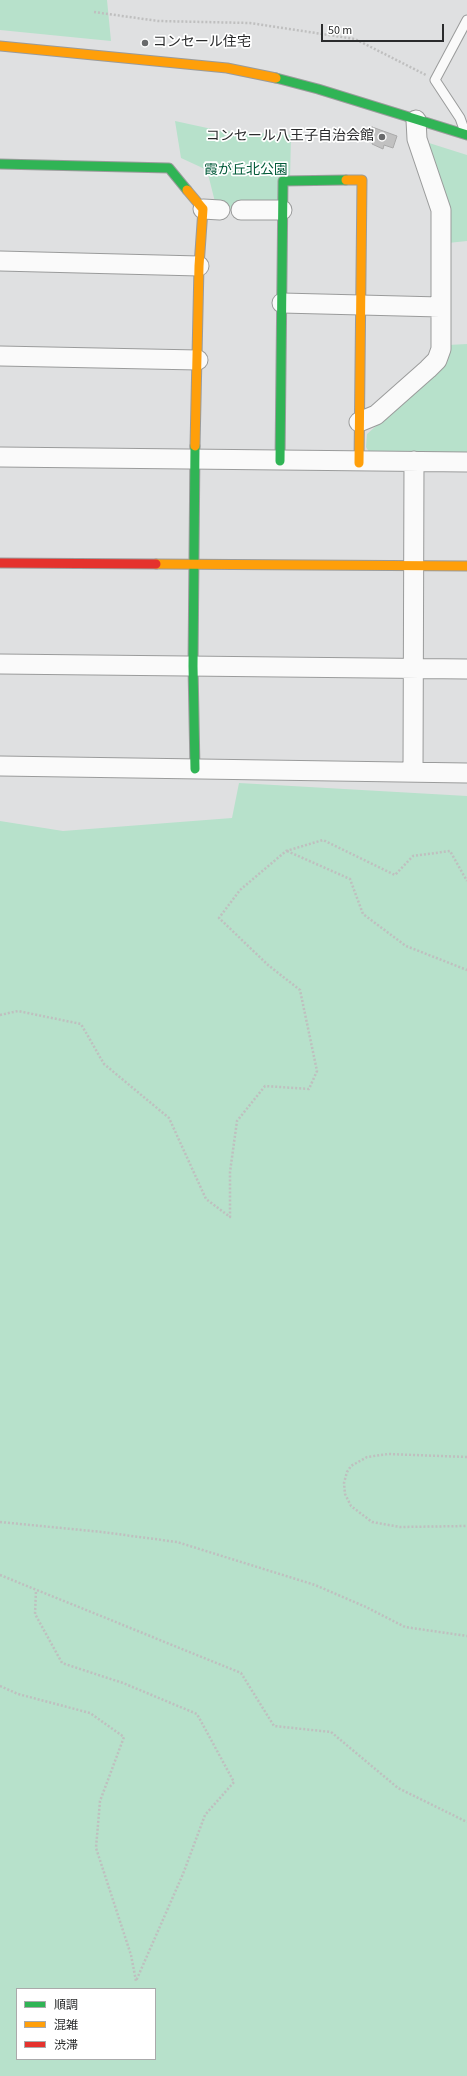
<!DOCTYPE html>
<html>
<head>
<meta charset="utf-8">
<style>
	body { margin:0 }
	#map { position:relative; width:467px; height:2076px; overflow:hidden; background:#dfe0e1; font-family:"Source Sans 3","Noto Sans JP",sans-serif }
	canvas { display:block }
	.legend { position:absolute; left:16px; top:1988px; width:140px; height:72px; box-sizing:border-box; background:#fff; border:1px solid #aaaaab; margin:0; padding:5px 7px; list-style:none; font-size:12px; color:#2a2b2c }
	.legend li { display:flex; align-items:center; gap:8px; height:20px }
	.legend b { width:20px; border:1px solid #aaaaab }
	.scale { position:absolute; left:321px; top:24px; width:123px; height:18px; box-sizing:border-box; border:2px solid #2a2b2c; border-top:0; padding-left:5px; font-size:12px; line-height:14px; white-space:nowrap; color:#2a2b2c; -webkit-text-stroke:3px #fff; paint-order:stroke }
</style>
</head>
<body>
<div id="map">
<canvas width="467" height="2076"></canvas>
<ul class="legend">
<li><b style="height:5px;background:#30b455"></b>順調</li>
<li><b style="height:5px;background:#ff9f0a"></b>混雑</li>
<li><b style="height:5px;background:#e5322d"></b>渋滞</li>
</ul>
<div class="scale">50 m</div>
</div>
<script>
const context = document.querySelector('canvas').getContext('2d');
context.lineJoin = 'round';
function paint(path, color) {
  context.fillStyle = color;
  context.fill(path, 'evenodd');
}
function toPath(rows) {
  const path = new Path2D();
  for (const r of rows) {
    path.moveTo(r[0], r[1]);
    for (let i = 2; i < r.length; i += 2) path.lineTo(r[i], r[i + 1]);
  }
  return path;
}
function trace(path, color, width, dash) {
  context.strokeStyle = color;
  context.lineWidth = width;
  context.lineCap = dash ? 'butt' : 'round';
  context.setLineDash(dash || []);
  context.stroke(path);
}
function label(font, color, halo, rows, align = 'center') {
  context.font = font + ' "Source Sans 3","Noto Sans JP",sans-serif';
  context.lineWidth = 3.5;
  context.setLineDash([]);
  context.textBaseline = 'middle';
  context.strokeStyle = halo;
  context.fillStyle = color;
  for (const [text, x, y, turn = 0] of rows) {
    context.save();
    context.translate(x, y);
    context.rotate((+turn || 0) * Math.PI / 180);
    context.textAlign = isNaN(turn) ? turn : align;
    if (halo) context.strokeText(text, 0, 0);
    context.fillText(text, 0, 0);
    context.restore();
  }
}
paint(toPath([
	[0,0,107,0,111,41,0,30],
	[175,121,221,131,291,135,290,181,282,210,217,210,207,170,181,158],
	[429,143,467,155,467,241,448,243,449,212],
	[467,344,467,457,372,457,366,447,367,434,447,363,448,345],
	[239,783,467,796,467,2076,0,2076,0,821,63,831,232,818],
	[17,1989,155,1989,155,2059,17,2059]
]), '#b7e1cb');
const building = toPath([
	[372,127,397,136,393,148,384,145,383,149,372,144,373,141,367,138,372,127]
]);
paint(building, '#c1c1c1');
trace(building, '#a9a9a9', 1);
const lane = toPath([
	[465,132,460,118,435,80,467,20]
]);
const street = toPath([
	[203,209,220,210],
	[241,210,282,210],
	[0,261,199,266],
	[282,303,440,307],
	[0,356,198,360],
	[359,422,376,415,428,369,437,360,441,349,441,210,417,139,416,120],
	[0,457,467,462],
	[0,664,467,669],
	[0,766,467,773],
	[413,771,414,461]
]);
const fast = toPath([
	[276,78,318,89,467,135],
	[0,164,169,168,187,190],
	[280,461,283,181,346,180],
	[195,769,193,666,195,446]
]);
const slow = toPath([
	[0,46,227,68,276,78],
	[346,180,362,180,359,463],
	[187,190,203,209,199,266,195,446],
	[156,564,467,566]
]);
const jam = toPath([
	[0,563,156,564]
]);
trace(lane, '#9a9b9b', 11);
trace(street, '#9a9b9b', 21);
trace(fast, '#9a9b9b', 11);
trace(slow, '#9a9b9b', 11);
trace(jam, '#9a9b9b', 11);
trace(toPath([
	[94,12,158,21,250,23,355,39,426,75],
	[287,851,350,879,363,914,406,946,467,970],
	[0,1015,18,1011,81,1024,104,1064,169,1118,206,1199,230,1217,230,1172,237,1121,265,1086,309,1089,317,1071,300,990,268,965,219,918,240,890,286,851,323,840,395,875,413,856,450,851,467,881],
	[467,1457,388,1454,367,1457,351,1466,347,1472,344,1483,345,1494,351,1506,372,1522,400,1527,467,1526],
	[0,1522,102,1532,177,1542,315,1585,366,1607,405,1627,467,1636],
	[0,1575,241,1673,274,1726,331,1732,398,1788,467,1822],
	[0,1686,18,1694,90,1713,124,1737,100,1801,96,1848,131,1955,136,1981,183,1874,205,1815,234,1782,197,1714,123,1683,62,1663,35,1614,36,1590]
]), '#bfbfbf', 2.5, [2, 2]);
trace(lane, '#fafafa', 9);
trace(street, '#fafafa', 19);
trace(fast, '#30b455', 9);
trace(slow, '#ff9f0a', 9);
trace(jam, '#e5322d', 9);
for (const [x, y, r, color] of [
	[145,43,4,"#696a6b"],
	[382,137,4,"#696a6b"]
]) {
  const dot = new Path2D();
  dot.arc(x, y, r, 0, 2 * Math.PI);
  context.fillStyle = color;
  context.fill(dot);
  trace(dot, '#fff', 1.5);
}
label('14px', '#2a2b2c', '#fff', [
	["コンセール住宅",153,43],
	["コンセール八王子自治会館",374,137,"right"]
], 'left');
label('14px', '#035b3a', '#fff', [
	["霞が丘北公園",246,171]
]);
</script>
</body>
</html>
